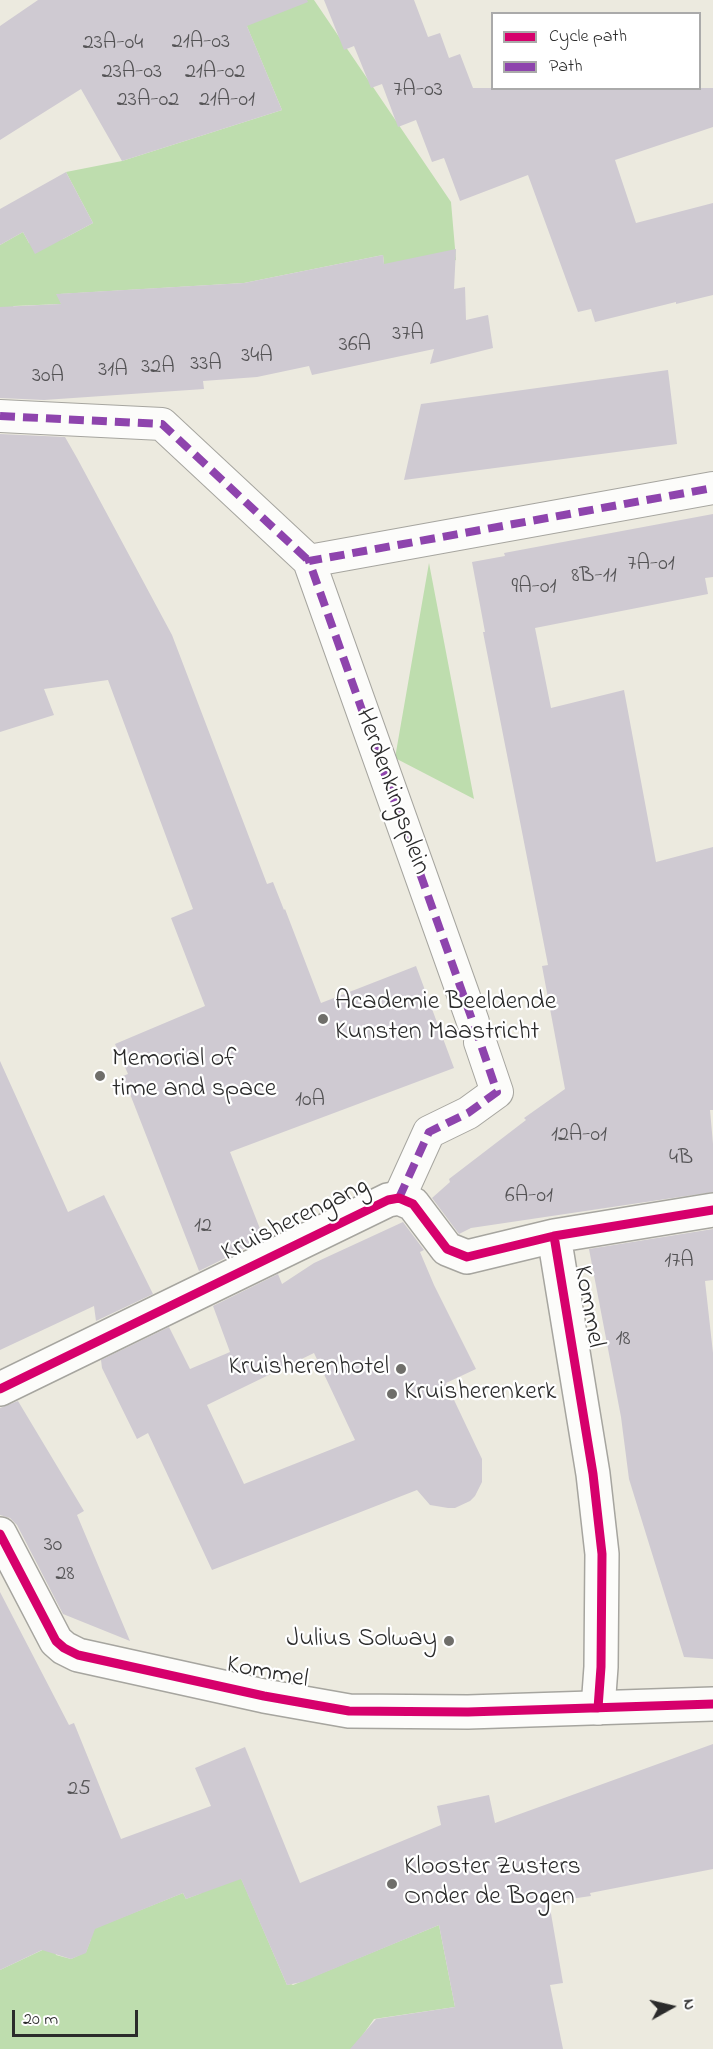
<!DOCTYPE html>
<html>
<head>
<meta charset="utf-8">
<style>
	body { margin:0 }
	#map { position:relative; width:713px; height:2049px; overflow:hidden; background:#eceadf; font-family:"Indie Flower",sans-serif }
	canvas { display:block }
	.legend { position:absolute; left:491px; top:12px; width:210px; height:78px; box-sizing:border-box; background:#fff; border:2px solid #aaa; margin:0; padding:8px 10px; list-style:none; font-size:18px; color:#2b2b2b }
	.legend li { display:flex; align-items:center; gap:12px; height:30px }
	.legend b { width:30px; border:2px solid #aaa }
	.north { position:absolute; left:641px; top:1977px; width:60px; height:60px; -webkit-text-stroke:4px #fff; paint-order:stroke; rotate:82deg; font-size:16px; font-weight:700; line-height:24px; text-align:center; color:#2b2b2b }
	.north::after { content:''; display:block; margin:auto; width:21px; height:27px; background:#2b2b2b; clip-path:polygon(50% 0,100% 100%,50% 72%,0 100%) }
	.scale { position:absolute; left:12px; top:2010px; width:126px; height:27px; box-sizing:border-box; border:3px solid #2b2b2b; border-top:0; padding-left:8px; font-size:18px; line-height:21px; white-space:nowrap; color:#2b2b2b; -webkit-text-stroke:4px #fff; paint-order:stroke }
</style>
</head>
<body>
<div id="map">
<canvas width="713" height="2049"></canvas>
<ul class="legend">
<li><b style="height:8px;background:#d6006c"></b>Cycle path</li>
<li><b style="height:8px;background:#8e44ad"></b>Path</li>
</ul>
<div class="north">N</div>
<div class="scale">20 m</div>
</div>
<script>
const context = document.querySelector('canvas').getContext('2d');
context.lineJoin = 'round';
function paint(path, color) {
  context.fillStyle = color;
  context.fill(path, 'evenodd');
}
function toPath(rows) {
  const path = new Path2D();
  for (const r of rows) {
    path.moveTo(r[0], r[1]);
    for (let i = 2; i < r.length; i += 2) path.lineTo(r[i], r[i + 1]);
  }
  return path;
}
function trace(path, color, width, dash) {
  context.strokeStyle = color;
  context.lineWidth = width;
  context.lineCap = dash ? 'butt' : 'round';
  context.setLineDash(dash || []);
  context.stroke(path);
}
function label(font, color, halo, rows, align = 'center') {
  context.font = font + ' "Indie Flower",sans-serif';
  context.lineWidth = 4.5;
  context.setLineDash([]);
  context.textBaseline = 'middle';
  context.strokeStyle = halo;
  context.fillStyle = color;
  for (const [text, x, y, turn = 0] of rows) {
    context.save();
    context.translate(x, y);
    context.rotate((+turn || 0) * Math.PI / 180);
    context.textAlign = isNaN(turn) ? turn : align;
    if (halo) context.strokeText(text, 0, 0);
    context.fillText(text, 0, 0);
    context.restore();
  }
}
paint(toPath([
	[236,0,314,0,451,202,456,260,431,266,384,264,383,255,244,283,60,294,61,304,14,306,0,317,0,245,23,232,29,243,63,239,93,223,66,172,122,161,282,110],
	[429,563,474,799,395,758],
	[238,1871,287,1985,291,1984,293,1985,439,1925,455,2007,374,2019,362,2036,363,2049,0,2049,0,1970,53,1945,56,1955,71,1959,86,1952,91,1939,88,1931,183,1893,186,1899,199,1894]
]), '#beddae');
paint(toPath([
	[38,0,307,0,308,2,247,26,282,110,122,161,81,89,0,140,0,26],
	[324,0,414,0,428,37,440,33,449,58,460,54,473,88,713,88,713,127,615,160,636,223,713,203,713,295,676,304,676,302,595,322,591,309,578,312,528,175,460,201,444,158,432,162,416,120,398,127,382,84,371,88,354,46,344,50],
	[66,172,93,223,35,254,23,232,0,245,0,209],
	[456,249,454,289,465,287,466,320,488,315,493,348,430,364,434,349,312,375,309,366,257,377,203,381,204,389,44,400,0,398,0,307,61,304,56,294,244,283,383,255,384,264],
	[668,370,677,444,404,480,421,404],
	[0,434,65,437,77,458,172,635,267,884,273,882,284,910,285,909,321,1003,416,966,454,1068,230,1152,264,1239,199,1271,123,1076,128,1074,115,1044,205,1006,171,918,193,909,108,680,44,689,54,715,0,732],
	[713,514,713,577,705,578,708,594,535,628,551,708,624,690,656,862,713,847,713,1110,710,1110,713,1144,713,1192,471,1228,459,1234,432,1198,450,1182,449,1179,526,1120,524,1118,565,1089,542,966,548,965,483,632,485,632,472,562,505,556,504,553],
	[0,1061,68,1212,104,1195,153,1294,96,1321,94,1306,0,1350],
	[403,1222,424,1250,420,1252,434,1285,476,1369,446,1383,482,1459,482,1482,475,1496,470,1501,455,1508,448,1508,430,1505,417,1490,212,1570,148,1433,137,1439,102,1368,101,1360,169,1327,190,1369,230,1352,213,1306,278,1274,282,1284,314,1263],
	[314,1353,355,1440,244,1484,207,1405],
	[713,1229,713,1280,705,1281,713,1353,713,1659,684,1657,629,1479,621,1417,589,1249],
	[18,1401,84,1511,77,1515,130,1641,63,1614,17,1525,10,1518,0,1515,0,1408],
	[0,1592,69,1725,74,1723,121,1839,211,1806,195,1768,245,1747,300,1883,441,1825,437,1806,489,1795,495,1823,713,1744,713,1869,590,1893,591,1896,549,1902,563,1983,550,1985,563,2049,350,2049,376,2019,455,2007,439,1925,302,1982,287,1985,241,1879,186,1899,183,1893,95,1929,86,1953,71,1959,42,1950,0,1970]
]), '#cfcad2');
const pedestrian = toPath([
	[0,416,162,424,309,561],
	[473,1022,309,561,713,488],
	[399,1198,429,1132,468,1113,497,1092,480,1042]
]);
const minor = toPath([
	[554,1236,593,1474,602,1554,601,1667,598,1708],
	[0,1389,388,1200,399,1198,413,1204,447,1249,467,1257,554,1236,713,1210]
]);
const tertiary = toPath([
	[0,1534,56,1641,64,1648,78,1655,264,1696,349,1711,468,1712,713,1704]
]);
trace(pedestrian, '#a6a59f', 34);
trace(minor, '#a6a59f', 36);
trace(tertiary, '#a6a59f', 36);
trace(pedestrian, '#fcfcfa', 32);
trace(minor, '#fcfcfa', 33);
trace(tertiary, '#fcfcfa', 33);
trace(toPath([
	[0,416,162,424,309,561],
	[399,1198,429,1132,468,1113,497,1092,480,1042,309,561,713,488]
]), '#8e44ad', 8, [15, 8]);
trace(toPath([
	[554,1236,593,1474,602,1554,601,1667,598,1708],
	[0,1389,388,1200,399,1198,413,1204,447,1249,467,1257,554,1236,713,1210],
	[0,1534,56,1641,64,1648,78,1655,264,1696,349,1711,468,1712,713,1704]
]), '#d6006c', 9);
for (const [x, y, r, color] of [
	[323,1019,6,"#6f6e6a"],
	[100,1076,6,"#6f6e6a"],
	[401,1369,6,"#6f6e6a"],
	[392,1394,6,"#6f6e6a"],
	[449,1641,6,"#6f6e6a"],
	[392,1884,6,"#6f6e6a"]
]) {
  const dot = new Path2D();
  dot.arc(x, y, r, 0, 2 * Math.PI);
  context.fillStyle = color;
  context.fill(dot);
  trace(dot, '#fff', 2);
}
label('22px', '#545355', null, [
	["21A-03",201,43],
	["23A-04",113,44],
	["23A-03",132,73],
	["21A-02",215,73],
	["7A-03",418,91],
	["23A-02",148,101],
	["21A-01",227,101],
	["37A",408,335],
	["36A",355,346],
	["34A",257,357],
	["33A",206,365],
	["32A",158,368],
	["31A",113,371],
	["30A",48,377],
	["7A-01",651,565],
	["8B-11",594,577],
	["9A-01",534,588],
	["10A",310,1101],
	["12A-01",579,1136],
	["4B",681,1159],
	["6A-01",529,1197],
	["12",203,1227],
	["17A",679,1262],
	["18",623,1340],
	["30",53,1546],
	["28",65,1575],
	["25",79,1790]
]);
label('26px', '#2b2b2b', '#fff', [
	["Herdenkingsplein",391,792,70],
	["Kruisherengang",296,1221,-26],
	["Kommel",587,1307,80],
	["Kommel",267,1674,11]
]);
label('26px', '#2b2b2b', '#fff', [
	["Academie Beeldende",335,1004],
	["Kunsten Maastricht",335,1034],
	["Memorial of",112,1061],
	["time and space",112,1091],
	["Kruisherenhotel",389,1369,"right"],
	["Kruisherenkerk",404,1394],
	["Julius Solway",437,1641,"right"],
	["Klooster Zusters",404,1869],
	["Onder de Bogen",404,1899]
], 'left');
</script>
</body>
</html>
